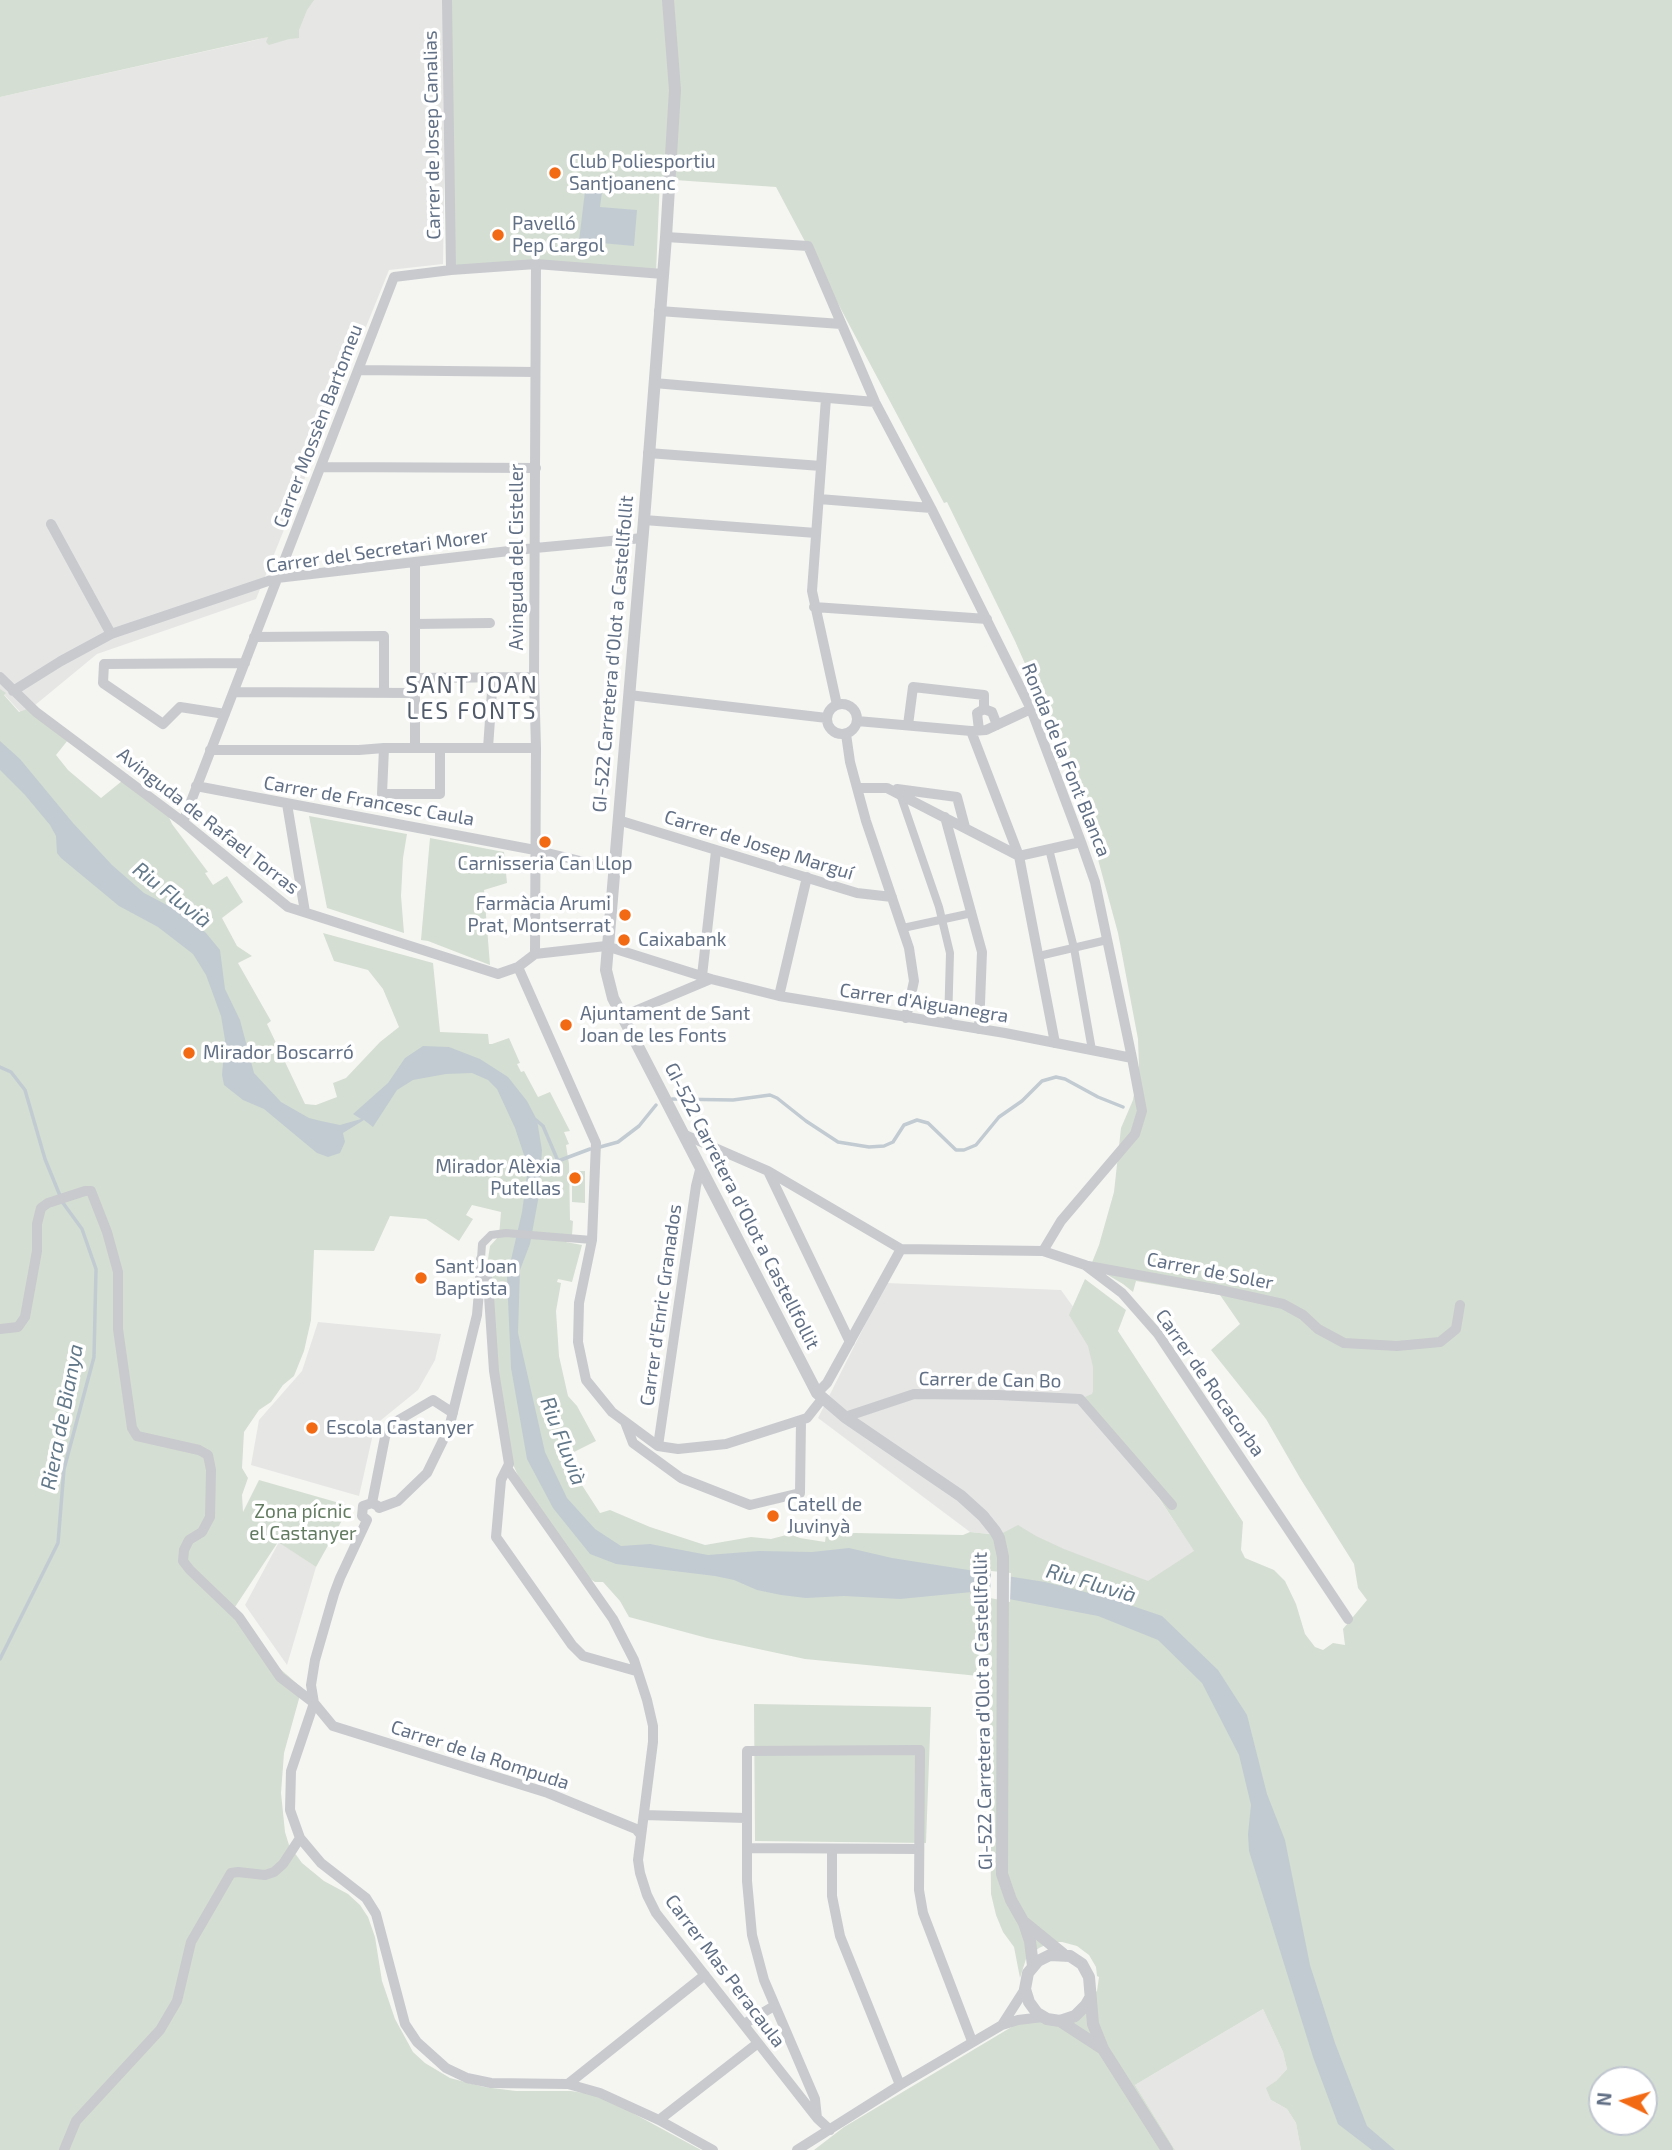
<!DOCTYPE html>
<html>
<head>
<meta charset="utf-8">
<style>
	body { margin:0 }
	#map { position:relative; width:1672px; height:2150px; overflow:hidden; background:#f5f6f2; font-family:"Exo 2",sans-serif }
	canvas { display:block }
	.north { position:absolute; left:1588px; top:2066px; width:70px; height:70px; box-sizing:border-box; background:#fff; border:2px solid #c0c6cf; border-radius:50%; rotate:275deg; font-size:19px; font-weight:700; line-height:28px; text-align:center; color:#627086 }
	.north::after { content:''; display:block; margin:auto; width:24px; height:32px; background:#f36a15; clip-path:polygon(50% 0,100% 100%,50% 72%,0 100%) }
</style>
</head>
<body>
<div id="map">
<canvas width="1672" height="2150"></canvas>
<div class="north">N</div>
</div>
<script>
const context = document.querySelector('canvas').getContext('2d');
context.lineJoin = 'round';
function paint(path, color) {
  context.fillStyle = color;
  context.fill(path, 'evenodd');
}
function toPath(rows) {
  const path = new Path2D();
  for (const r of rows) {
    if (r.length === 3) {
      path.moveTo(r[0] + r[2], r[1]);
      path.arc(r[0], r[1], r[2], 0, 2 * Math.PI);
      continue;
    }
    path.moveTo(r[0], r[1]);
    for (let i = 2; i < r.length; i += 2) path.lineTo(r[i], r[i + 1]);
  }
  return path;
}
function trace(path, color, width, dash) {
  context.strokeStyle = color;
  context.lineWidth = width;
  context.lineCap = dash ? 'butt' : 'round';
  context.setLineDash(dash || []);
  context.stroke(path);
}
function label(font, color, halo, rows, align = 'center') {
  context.font = font + ' "Exo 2",sans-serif';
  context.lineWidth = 7;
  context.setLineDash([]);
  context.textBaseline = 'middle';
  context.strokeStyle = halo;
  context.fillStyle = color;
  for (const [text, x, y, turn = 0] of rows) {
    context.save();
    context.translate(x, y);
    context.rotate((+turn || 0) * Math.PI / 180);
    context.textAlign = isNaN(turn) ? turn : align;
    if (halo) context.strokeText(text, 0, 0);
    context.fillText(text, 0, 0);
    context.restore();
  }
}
paint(toPath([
	[307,0,447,0,443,264,389,270,256,599,97,654,23,715,0,690,0,97,256,40,289,30],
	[886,1283,1061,1290,1084,1322,1099,1374,1101,1412,1199,1558,1154,1585,1021,1537,970,1532,818,1418],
	[318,1322,441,1334,435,1360,418,1390,375,1425,359,1496,251,1465,259,1420,302,1371],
	[279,1542,316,1567,287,1665,245,1605],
	[1263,2009,1283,2052,1287,2069,1276,2081,1271,2100,1287,2109,1296,2123,1301,2150,1175,2150,1135,2085]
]), '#e6e6e5');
paint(toPath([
	[0,0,314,0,307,10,299,30,299,38,289,39,269,45,266,42,268,37,0,97],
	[447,0,1672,0,1672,2150,1301,2150,1296,2123,1287,2109,1271,2100,1266,2088,1276,2081,1287,2069,1283,2052,1263,2009,1135,2085,1175,2150,814,2150,844,2127,1035,2013,1065,2020,1097,1991,1099,1977,1097,1976,1096,1967,1089,1955,1077,1946,1062,1942,1052,1942,1039,1948,1026,1959,1020,1978,1014,1947,1003,1932,996,1915,991,1894,989,1677,805,1659,707,1638,629,1617,620,1601,603,1582,595,1582,590,1579,520,1480,511,1460,496,1374,488,1259,490,1246,499,1236,501,1212,472,1205,466,1215,473,1219,459,1241,426,1219,390,1216,374,1251,314,1250,311,1320,304,1351,294,1376,283,1385,271,1402,259,1410,244,1432,242,1468,248,1478,242,1495,243,1512,259,1480,350,1506,316,1567,278,1542,235,1607,278,1667,302,1688,284,1753,281,1793,285,1832,289,1845,302,1863,324,1881,348,1894,360,1905,368,1917,375,1937,382,1981,395,2019,413,2052,425,2063,450,2078,484,2087,516,2091,571,2091,591,2094,616,2104,701,2150,0,2150,0,689,6,693,4,695,19,712,27,709,68,740,56,755,68,770,101,798,122,781,168,815,172,824,208,872,205,873,213,885,227,876,243,902,222,918,237,946,252,956,238,963,271,1021,267,1024,305,1104,316,1105,337,1097,333,1083,346,1078,380,1042,399,1027,383,989,368,970,334,961,323,933,433,963,440,1032,488,1034,489,1044,492,1044,509,1038,520,1063,517,1064,521,1072,524,1071,538,1097,550,1092,570,1131,564,1132,569,1144,566,1145,569,1164,570,1220,573,1221,572,1235,566,1242,582,1245,572,1282,558,1279,557,1282,561,1283,556,1311,559,1356,568,1396,577,1406,596,1441,572,1453,574,1460,569,1465,600,1513,610,1510,650,1527,705,1545,751,1537,771,1539,790,1534,800,1538,825,1542,826,1535,855,1533,963,1535,970,1532,999,1535,1018,1525,1036,1536,1064,1549,1148,1581,1194,1551,1134,1460,1080,1399,1092,1394,1093,1391,1093,1367,1088,1346,1069,1315,1085,1279,1126,1310,1118,1331,1243,1522,1241,1550,1245,1558,1274,1570,1285,1581,1296,1604,1305,1634,1315,1647,1323,1650,1333,1643,1345,1645,1343,1629,1367,1600,1358,1588,1354,1564,1300,1478,1266,1419,1211,1350,1240,1324,1220,1295,1136,1281,1133,1292,1123,1284,1091,1265,1099,1245,1114,1192,1121,1128,1133,1100,1139,1067,1138,1039,1118,933,1093,841,1064,752,1015,641,947,502,944,503,776,187,660,179,656,273,536,264,451,270],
	[1602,2080,1644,2080,1644,2122,1602,2122],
	[309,816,407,834,403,858,401,896,404,933,327,908],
	[430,838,504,852,507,883,484,890,490,965,428,941,421,940],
	[572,1171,585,1171,585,1203,572,1202],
	[754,1704,931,1707,926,1843,755,1841]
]), '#d5ded2');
paint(toPath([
	[585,191,602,192,600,207,637,210,634,246,579,241],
	[0,741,20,759,73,823,112,865,144,893,188,916,206,933,220,950,225,989,240,1020,254,1073,281,1102,309,1118,321,1121,340,1125,361,1119,353,1114,388,1083,405,1058,423,1046,449,1047,480,1059,508,1077,527,1101,537,1120,542,1150,539,1195,530,1244,520,1270,518,1333,545,1452,567,1498,595,1529,621,1546,650,1544,708,1555,759,1551,812,1552,849,1548,892,1558,1045,1582,1109,1598,1162,1616,1218,1670,1247,1715,1267,1794,1285,1840,1310,1965,1335,2043,1367,2126,1395,2150,1372,2150,1338,2124,1313,2057,1249,1851,1248,1834,1251,1805,1239,1755,1202,1683,1158,1640,1098,1616,972,1592,900,1599,844,1596,806,1598,781,1595,757,1590,734,1580,715,1576,616,1564,590,1554,553,1508,527,1459,511,1368,507,1277,522,1212,528,1167,515,1128,497,1089,488,1080,472,1073,446,1074,413,1080,397,1090,373,1127,364,1120,343,1133,345,1142,340,1153,328,1157,317,1153,264,1109,243,1100,224,1085,222,1075,225,1040,221,1016,206,975,193,954,158,927,119,906,61,858,57,853,56,836,50,825,25,795,0,770]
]), '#c2cbd2');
paint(toPath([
	[991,1571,1011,1573,1010,1602,990,1598]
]), '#f5f6f2');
trace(toPath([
	[0,1067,11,1072,25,1090,45,1159,63,1203,82,1229,96,1269,94,1357,64,1469,58,1543,0,1659],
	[672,1099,733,1100,770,1095,777,1098,806,1121,838,1142,869,1147,884,1146,893,1142,904,1125,917,1120,928,1123,956,1150,964,1150,976,1145,999,1117,1022,1101,1042,1081,1056,1077,1065,1079,1098,1097,1123,1107],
	[536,1120,543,1126,558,1161,590,1149],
	[600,1147,618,1142,639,1126,656,1105]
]), '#c2cbd2', 3.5);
trace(toPath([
	[900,794,939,907,950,953,948,1024],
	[1049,849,1074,948,1092,1050],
	[903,928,972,913],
	[1039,956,1107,940],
	[481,1259,482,1244,491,1235,506,1233,592,1240]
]), '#c8cace', 8);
trace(toPath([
	[447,0,451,270],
	[666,237,808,246,875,402,931,508,1031,709,1081,842,1095,882,1132,1058,1142,1111,1135,1134,1061,1221,1043,1251],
	[659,311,841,324],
	[359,370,535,372],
	[654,383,875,402],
	[826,398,812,591,837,705],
	[648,453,821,466],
	[322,467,536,468],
	[819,499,931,508],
	[644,520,816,533],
	[51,524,111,634],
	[814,607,987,619],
	[415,624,490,623],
	[254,637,384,636,384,693],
	[0,677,36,712,183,822,288,907,498,974,518,967,535,954,606,946,711,979,779,996,1005,1033,1132,1058],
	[415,678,534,677],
	[13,691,61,661,111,634,277,578,535,548,643,538],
	[234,692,414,693],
	[629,695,827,718],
	[842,719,15],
	[225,714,180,707,163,724,103,683,104,664,245,663],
	[857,721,971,731,986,730,1031,709],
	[908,725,913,687,984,695,984,709],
	[979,730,977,713,984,709,992,712,997,725],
	[971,731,1019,856,1055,1043],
	[846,734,850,762,866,821,909,948,914,981,906,1018],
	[415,748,415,562],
	[440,748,440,794,382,794,384,748,536,748],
	[488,748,493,677],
	[210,750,359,750,384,748],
	[196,786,535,850,613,869],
	[857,788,887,788,1019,856,1081,842],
	[897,789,957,797,965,827],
	[287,804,305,912],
	[945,817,982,952,979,1029],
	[618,820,857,893,892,897],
	[183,822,394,277,451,270,536,264,663,274],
	[535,954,536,748,534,677,536,264],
	[518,967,596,1143,592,1240,579,1303,578,1342,586,1380,612,1412,658,1446,678,1449,726,1444,807,1418,822,1399],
	[702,976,716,851],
	[779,996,807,877],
	[623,1016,711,979],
	[683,1134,768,1171,901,1249,1043,1251,1085,1265,1122,1293,1158,1334,1348,1619],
	[768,1171,850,1342],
	[481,1259,488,1281,494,1371,509,1464,501,1480,496,1537,572,1645,583,1656,636,1671],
	[1088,1266,1220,1290,1283,1304,1303,1315,1318,1329,1344,1343,1397,1346,1440,1342,1456,1329,1460,1305],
	[0,1329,18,1327,25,1317,37,1251,37,1224,41,1208,48,1203,85,1191,91,1191,107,1232,118,1272,118,1329,132,1428,137,1436,199,1450,208,1455,211,1470,210,1517,202,1532,189,1540,184,1550,183,1561,190,1570,239,1617,280,1677,314,1703,333,1726,548,1793,636,1829,641,1835],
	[817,1393,827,1383,901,1249],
	[845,1417,914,1394,998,1395,1080,1399,1172,1505],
	[625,1422,633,1443,681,1478,750,1505,800,1493,801,1420],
	[658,1446,696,1186,700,1170],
	[507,1468,613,1619,634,1660,647,1700,653,1726,653,1742,638,1860,640,1873,647,1895,656,1913,817,2118,830,2130],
	[372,1503,385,1437,390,1425,433,1400,453,1413],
	[379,1508,398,1501,427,1473,449,1428,477,1315,481,1268],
	[367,1520,362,1516,363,1506,372,1503,378,1506],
	[314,1703,291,1771,290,1810,300,1838,321,1863,366,1898,376,1914,405,2024,417,2042,446,2068,467,2078,491,2083,568,2084,600,2093,659,2120,713,2150],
	[314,1703,311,1685,315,1660,334,1594,340,1578,367,1520],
	[644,1815,746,1818],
	[747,1848,918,1849],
	[832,1849,832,1896,840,1936,900,2085],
	[744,2024,774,2006],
	[1002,2025,1025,1989],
	[568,2084,705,1975],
	[817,2118,815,2099,764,1980,752,1935,747,1881,747,1751,920,1750,919,1890,923,1913,972,2041],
	[659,2120,758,2043],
	[64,2150,76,2121,160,2030,177,2001,191,1942,231,1873,238,1872,265,1875,274,1872,283,1864,300,1838],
	[797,2150,900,2085,1002,2025,1018,2020,1043,2017]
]), '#c8cace', 10);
trace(toPath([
	[668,0,675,90,666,237,644,520,606,970,613,998,817,1393,845,1417,961,1496,983,1516,995,1531,999,1538,1003,1557,1002,1874,1011,1900,1024,1923,1030,1941,1033,1966],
	[1025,1923,1063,1954],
	[1090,1998,1086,2005,1075,2016,1060,2021,1047,2019,1037,2013,1029,2002,1025,1989,1028,1973,1038,1961,1050,1955,1070,1956,1082,1964,1089,1977,1093,2024,1103,2049,1167,2150],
	[1060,2021,1103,2049]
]), '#c8cace', 12);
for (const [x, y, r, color] of [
	[555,173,7,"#f36a15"],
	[498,235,7,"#f36a15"],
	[545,842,7,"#f36a15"],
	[625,915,7,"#f36a15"],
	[624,940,7,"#f36a15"],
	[566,1025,7,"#f36a15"],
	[189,1053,7,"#f36a15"],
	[575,1178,7,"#f36a15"],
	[421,1278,7,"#f36a15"],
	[312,1428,7,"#f36a15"],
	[773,1516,7,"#f36a15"]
]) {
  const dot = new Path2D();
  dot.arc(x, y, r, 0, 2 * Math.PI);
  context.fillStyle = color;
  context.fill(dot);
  trace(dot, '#fff', 2.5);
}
label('19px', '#627086', '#fff', [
	["Carrer de Josep Canalias",432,135,-91],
	["Carrer Mossèn Bartomeu",318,426,-69],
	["Carrer del Secretari Morer",377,551,-8],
	["Avinguda del Cisteller",517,557,-90],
	["GI-522 Carretera d'Olot a Castellfollit",613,654,-85],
	["Ronda de la Font Blanca",1066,760,68],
	["Carrer de Francesc Caula",369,801,10],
	["Avinguda de Rafael Torras",208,821,38],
	["Carrer de Josep Marguí",759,845,17],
	["Carrer d'Aiguanegra",924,1003,9],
	["GI-522 Carretera d'Olot a Castellfollit",742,1206,63],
	["Carrer de Soler",1210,1271,11],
	["Carrer d'Enric Granados",661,1305,-82],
	["Carrer de Can Bo",990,1380,1],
	["Carrer de Rocacorba",1210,1383,55],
	["GI-522 Carretera d'Olot a Castellfollit",983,1711,-91],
	["Carrer de la Rompuda",480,1755,18],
	["Carrer Mas Peracaula",725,1971,53]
]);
label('19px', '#627086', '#fff', [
	["Club Poliesportiu",569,162],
	["Santjoanenc",569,184],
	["Pavelló",512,224],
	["Pep Cargol",512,246],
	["Carnisseria Can Llop",545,864,"center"],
	["Farmàcia Arumi",611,904,"right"],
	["Prat, Montserrat",611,926,"right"],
	["Caixabank",638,940],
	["Ajuntament de Sant",580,1014],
	["Joan de les Fonts",580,1036],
	["Mirador Boscarró",203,1053],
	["Mirador Alèxia",561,1167,"right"],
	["Putellas",561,1189,"right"],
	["Sant Joan",435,1267],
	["Baptista",435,1289],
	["Escola Castanyer",326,1428],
	["Catell de",787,1505],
	["Juvinyà",787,1527]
], 'left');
label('19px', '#637c61', '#fff', [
	["Zona pícnic",303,1512],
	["el Castanyer",303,1534]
]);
label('italic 21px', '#63798a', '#fff', [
	["Riu Fluvià",172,895,38],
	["Riera de Bianya",62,1417,-79],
	["Riu Fluvià",563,1441,69],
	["Riu Fluvià",1091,1583,16]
]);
context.letterSpacing = '2px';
label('23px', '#515b6a', '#fff', [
	["SANT JOAN",472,685],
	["LES FONTS",472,711]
]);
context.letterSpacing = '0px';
</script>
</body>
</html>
